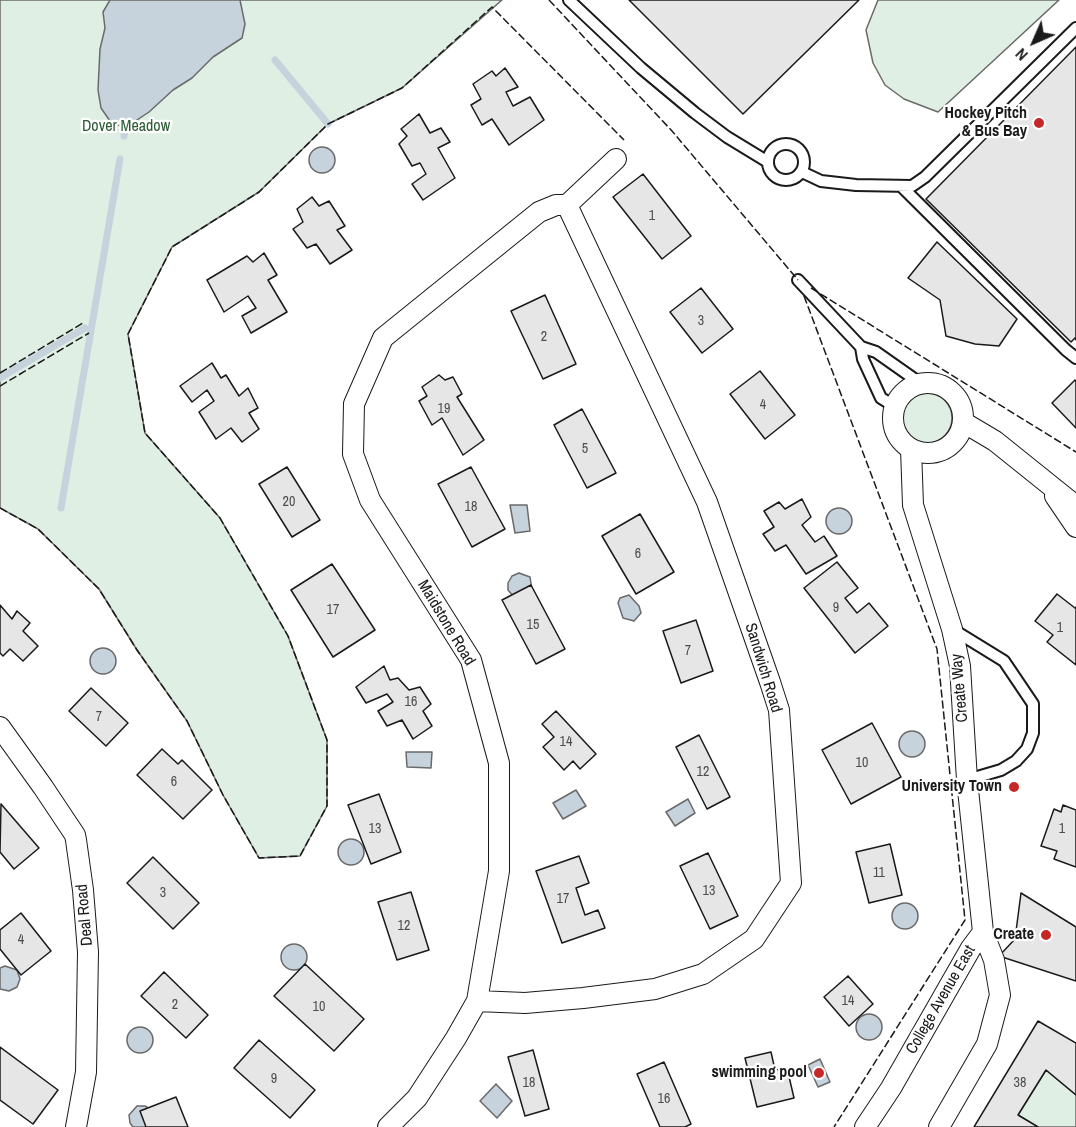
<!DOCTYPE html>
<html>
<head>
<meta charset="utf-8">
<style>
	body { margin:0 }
	#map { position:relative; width:1076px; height:1127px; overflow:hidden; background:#fff; font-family:"Archivo Narrow",sans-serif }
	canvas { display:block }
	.north { position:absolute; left:1004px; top:12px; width:60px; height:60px; -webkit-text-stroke:4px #fff; paint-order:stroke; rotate:225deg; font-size:16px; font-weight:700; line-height:24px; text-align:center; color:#1a1a1a }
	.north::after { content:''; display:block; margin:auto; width:21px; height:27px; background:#1a1a1a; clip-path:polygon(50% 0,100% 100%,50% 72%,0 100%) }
</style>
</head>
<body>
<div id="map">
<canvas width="1076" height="1127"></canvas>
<div class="north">N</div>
</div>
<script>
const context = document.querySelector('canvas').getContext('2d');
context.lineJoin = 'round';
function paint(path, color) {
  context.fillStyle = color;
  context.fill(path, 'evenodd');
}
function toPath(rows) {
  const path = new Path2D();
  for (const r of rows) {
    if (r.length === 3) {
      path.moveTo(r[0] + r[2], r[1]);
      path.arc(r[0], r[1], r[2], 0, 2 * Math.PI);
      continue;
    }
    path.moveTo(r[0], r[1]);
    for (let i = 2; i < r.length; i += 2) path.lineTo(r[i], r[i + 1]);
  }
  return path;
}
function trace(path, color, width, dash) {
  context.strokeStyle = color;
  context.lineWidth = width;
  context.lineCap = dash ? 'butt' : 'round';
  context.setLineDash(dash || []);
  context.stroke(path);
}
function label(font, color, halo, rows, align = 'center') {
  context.font = font + ' "Archivo Narrow",sans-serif';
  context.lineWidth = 4.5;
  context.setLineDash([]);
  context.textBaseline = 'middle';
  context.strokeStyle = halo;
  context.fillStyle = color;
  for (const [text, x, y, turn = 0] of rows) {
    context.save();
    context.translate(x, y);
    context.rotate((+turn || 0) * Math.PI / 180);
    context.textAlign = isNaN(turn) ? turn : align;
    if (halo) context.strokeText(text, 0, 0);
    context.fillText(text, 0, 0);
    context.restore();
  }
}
const green = toPath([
	[0,0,502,0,402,88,328,124,259,192,172,247,128,334,145,433,220,518,288,636,327,740,327,806,300,856,259,858,223,795,187,721,137,650,99,589,38,529,0,508,0,0],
	[878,0,1059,0,938,112,904,99,885,85,873,63,866,30,878,0],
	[927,418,25],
	[1046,1070,1076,1095,1076,1127,1038,1127,1018,1115,1046,1070]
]);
paint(green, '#e0efe3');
trace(green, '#6a6a6a', 1.5);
const water = toPath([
	[110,0,240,0,245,24,242,38,213,57,192,78,173,90,149,112,125,128,110,121,101,108,98,90,100,49,105,28,103,12,110,0],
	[322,160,13],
	[510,505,527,505,530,531,515,533,510,505],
	[839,521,13],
	[519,573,530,577,532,590,514,597,508,590,508,583,512,576,519,573],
	[629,595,639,606,641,613,634,621,623,618,618,603,620,598,629,595],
	[103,661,13],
	[912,744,13],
	[406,752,432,752,431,768,407,767,406,752],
	[576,790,586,806,563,819,553,803,576,790],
	[688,799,695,813,675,826,666,812,688,799],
	[351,852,13],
	[905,916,13],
	[294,957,13],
	[5,966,17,970,20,979,17,987,9,991,0,989,0,968,5,966],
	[869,1027,13],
	[140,1040,13],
	[820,1059,830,1082,818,1087,808,1065,820,1059],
	[496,1084,512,1101,497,1118,480,1101,496,1084],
	[137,1106,145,1106,152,1110,151,1127,133,1127,130,1123,129,1115,137,1106]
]);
paint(water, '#c6d2dc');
trace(water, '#6a6a6a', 1.5);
trace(toPath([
	[275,60,328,124],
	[124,136,125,128],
	[0,378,85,328],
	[61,508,120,159]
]), '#c6d2dc', 7);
const building = toPath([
	[629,0,859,0,743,114,629,0],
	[1076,47,1076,340,1075,338,1071,342,926,199,1076,47],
	[505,68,518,87,506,92,513,106,530,97,544,120,509,145,492,119,482,125,471,105,481,99,473,84,492,71,496,76,505,68],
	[419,114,430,133,441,128,450,142,438,148,455,178,423,200,412,184,426,174,420,163,412,166,399,144,407,136,401,129,419,114],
	[643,174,691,236,662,259,613,197,643,174],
	[312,197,319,206,329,201,345,226,337,230,352,250,330,264,316,244,307,248,293,229,303,222,297,209,312,197],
	[937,242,1017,319,999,346,975,344,946,336,940,300,908,278,937,242],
	[264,253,277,275,268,280,287,312,251,333,242,316,256,308,248,296,224,312,207,280,247,256,253,262,264,253],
	[701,288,733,329,702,353,670,312,701,288],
	[545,295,576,364,543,379,511,311,545,295],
	[212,363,221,378,226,375,239,396,248,388,258,408,249,413,259,429,242,442,231,428,216,439,199,412,214,401,207,390,192,402,180,386,212,363],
	[760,371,795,415,765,439,730,394,760,371],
	[439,375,445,380,453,377,462,394,457,397,484,440,463,455,442,418,432,425,419,401,427,396,422,387,439,375],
	[1075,380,1076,382,1076,428,1052,403,1075,380],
	[582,409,616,473,587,488,554,425,582,409],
	[287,467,320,520,292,537,259,484,287,467],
	[471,467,505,529,472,547,438,484,471,467],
	[802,499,811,517,802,525,815,542,824,536,837,556,806,574,786,545,775,551,763,534,774,527,764,511,779,502,785,509,802,499],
	[640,514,674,572,636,594,602,536,640,514],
	[837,562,858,588,845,598,857,613,869,603,888,626,855,653,804,588,837,562],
	[332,564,375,630,333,657,291,590,332,564],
	[531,585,565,649,536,664,502,600,531,585],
	[1057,594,1075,608,1076,607,1076,665,1047,642,1053,635,1035,621,1057,594],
	[0,605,12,619,17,611,30,623,23,631,38,646,23,661,10,649,3,656,0,653,0,605],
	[696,620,713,671,681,683,663,631,696,620],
	[384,666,390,680,398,678,409,690,420,687,431,704,423,711,432,726,413,739,402,720,387,726,378,711,393,702,387,694,366,703,356,687,384,666],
	[91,688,128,723,106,746,69,711,91,688],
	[556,711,596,754,580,769,573,761,564,770,543,747,554,737,542,724,556,711],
	[872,723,901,777,851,804,822,750,872,723],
	[699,735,730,797,707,809,676,747,699,735],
	[162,749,178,764,182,760,212,790,183,819,137,775,162,749],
	[379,794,401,852,371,864,348,805,379,794],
	[1,804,39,848,14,869,0,852,1,804],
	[1063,805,1076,810,1076,867,1054,859,1057,851,1041,846,1054,809,1061,812,1063,805],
	[890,844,902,895,869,903,856,852,890,844],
	[708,853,738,916,710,929,680,866,708,853],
	[579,856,589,883,576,888,585,915,598,910,605,928,562,943,536,871,579,856],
	[153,857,199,903,173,929,127,883,153,857],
	[411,892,429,950,397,960,378,902,411,892],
	[1021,893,1076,927,1076,981,999,956,1015,939,1021,893],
	[21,913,51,951,21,975,0,949,0,930,21,913],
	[305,964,364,1019,334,1051,274,996,305,964],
	[164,972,208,1015,186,1038,141,996,164,972],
	[848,976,873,1004,849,1026,824,997,848,976],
	[1038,1021,1076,1043,1076,1095,1046,1070,1018,1115,1038,1127,974,1127,1038,1021],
	[259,1040,315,1090,290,1118,234,1068,259,1040],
	[0,1047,58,1090,33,1124,0,1100,0,1047],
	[533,1050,549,1109,525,1116,508,1057,533,1050],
	[771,1052,775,1070,787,1068,794,1098,757,1107,745,1058,771,1052],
	[664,1062,691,1124,685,1127,660,1127,637,1074,664,1062],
	[176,1097,188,1127,146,1127,140,1111,176,1097]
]);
paint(building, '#e6e6e6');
trace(building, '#1a1a1a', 1.5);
const lane = toPath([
	[569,0,641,68,695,113,727,137,768,162],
	[786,162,18],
	[802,172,821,181,856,185,912,186,925,177,1076,28],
	[902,187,1066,350,1076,358],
	[798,280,861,347,876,352,920,383],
	[861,347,863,359,881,398,894,406],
	[952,629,1004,661,1033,704,1033,733,1027,749,1016,761,1001,770,967,780]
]);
const street = toPath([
	[567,205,616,159],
	[928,418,35],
	[963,422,995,441,1076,506],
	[911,449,913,505,952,629,960,666,967,780,983,932,994,960,1000,995,987,1044,939,1127],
	[1055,496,1076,527],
	[0,727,43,787,75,835,76,840,83,890,88,952,86,1072,76,1127],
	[477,1001,525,1003,583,998,655,989,703,974,754,939,791,883,779,710,770,682,707,502,567,205],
	[388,1127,417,1098,456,1038,477,1001,499,871,499,763,471,660,370,500,353,454,354,404,383,338,539,212,556,205,567,205],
	[865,1127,891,1088,971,948,983,932]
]);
trace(lane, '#1a1a1a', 14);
trace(street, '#1a1a1a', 22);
trace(lane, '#fff', 10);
trace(street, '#fff', 20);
trace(toPath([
	[549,0,672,131,798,280],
	[811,288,1076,452],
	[804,296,937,649,965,920,834,1127],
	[0,373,83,323],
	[0,386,89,333],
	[0,508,38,529,99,589,137,650,187,721,223,795,259,858,300,856,327,806,327,740,288,636,220,518,145,433,128,334,172,247,259,192,328,124,402,88,492,7,624,140]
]), '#1a1a1a', 1.5, [8, 3]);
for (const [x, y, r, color] of [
	[1039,123,6,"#c62828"],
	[1014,787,6,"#c62828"],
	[1046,935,6,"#c62828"],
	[819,1073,6,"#c62828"]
]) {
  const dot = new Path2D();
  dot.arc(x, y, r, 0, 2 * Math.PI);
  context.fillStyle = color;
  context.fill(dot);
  trace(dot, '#fff', 2);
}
label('14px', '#4d4d4d', null, [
	["1",652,216],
	["3",701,321],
	["2",544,337],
	["4",763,405],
	["19",444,409],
	["5",585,449],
	["20",289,502],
	["18",471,507],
	["6",638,554],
	["9",836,608],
	["17",333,610],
	["15",533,625],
	["1",1060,628],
	["7",688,651],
	["16",411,702],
	["7",99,717],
	["14",566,742],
	["10",862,763],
	["12",703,772],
	["6",174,782],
	["13",375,829],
	["1",1062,829],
	["11",879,873],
	["13",709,891],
	["3",163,893],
	["17",563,899],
	["12",404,926],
	["4",21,940],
	["14",848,1001],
	["2",175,1005],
	["10",319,1007],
	["9",274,1079],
	["18",529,1083],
	["38",1020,1083],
	["16",664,1099]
]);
label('bold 16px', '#1a1a1a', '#fff', [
	["Hockey Pitch",1027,114],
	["& Bus Bay",1027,132],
	["University Town",1002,787],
	["Create",1034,935],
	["swimming pool",807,1073]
], 'right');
label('16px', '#2b5a34', '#fff', [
	["Dover Meadow",126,127]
]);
label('16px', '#1a1a1a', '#fff', [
	["Maidstone Road",446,623,59],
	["Sandwich Road",763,668,73],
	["Create Way",960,688,-95],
	["Deal Road",85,915,-95],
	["College Avenue East",941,1000,-60]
]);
</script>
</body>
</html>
